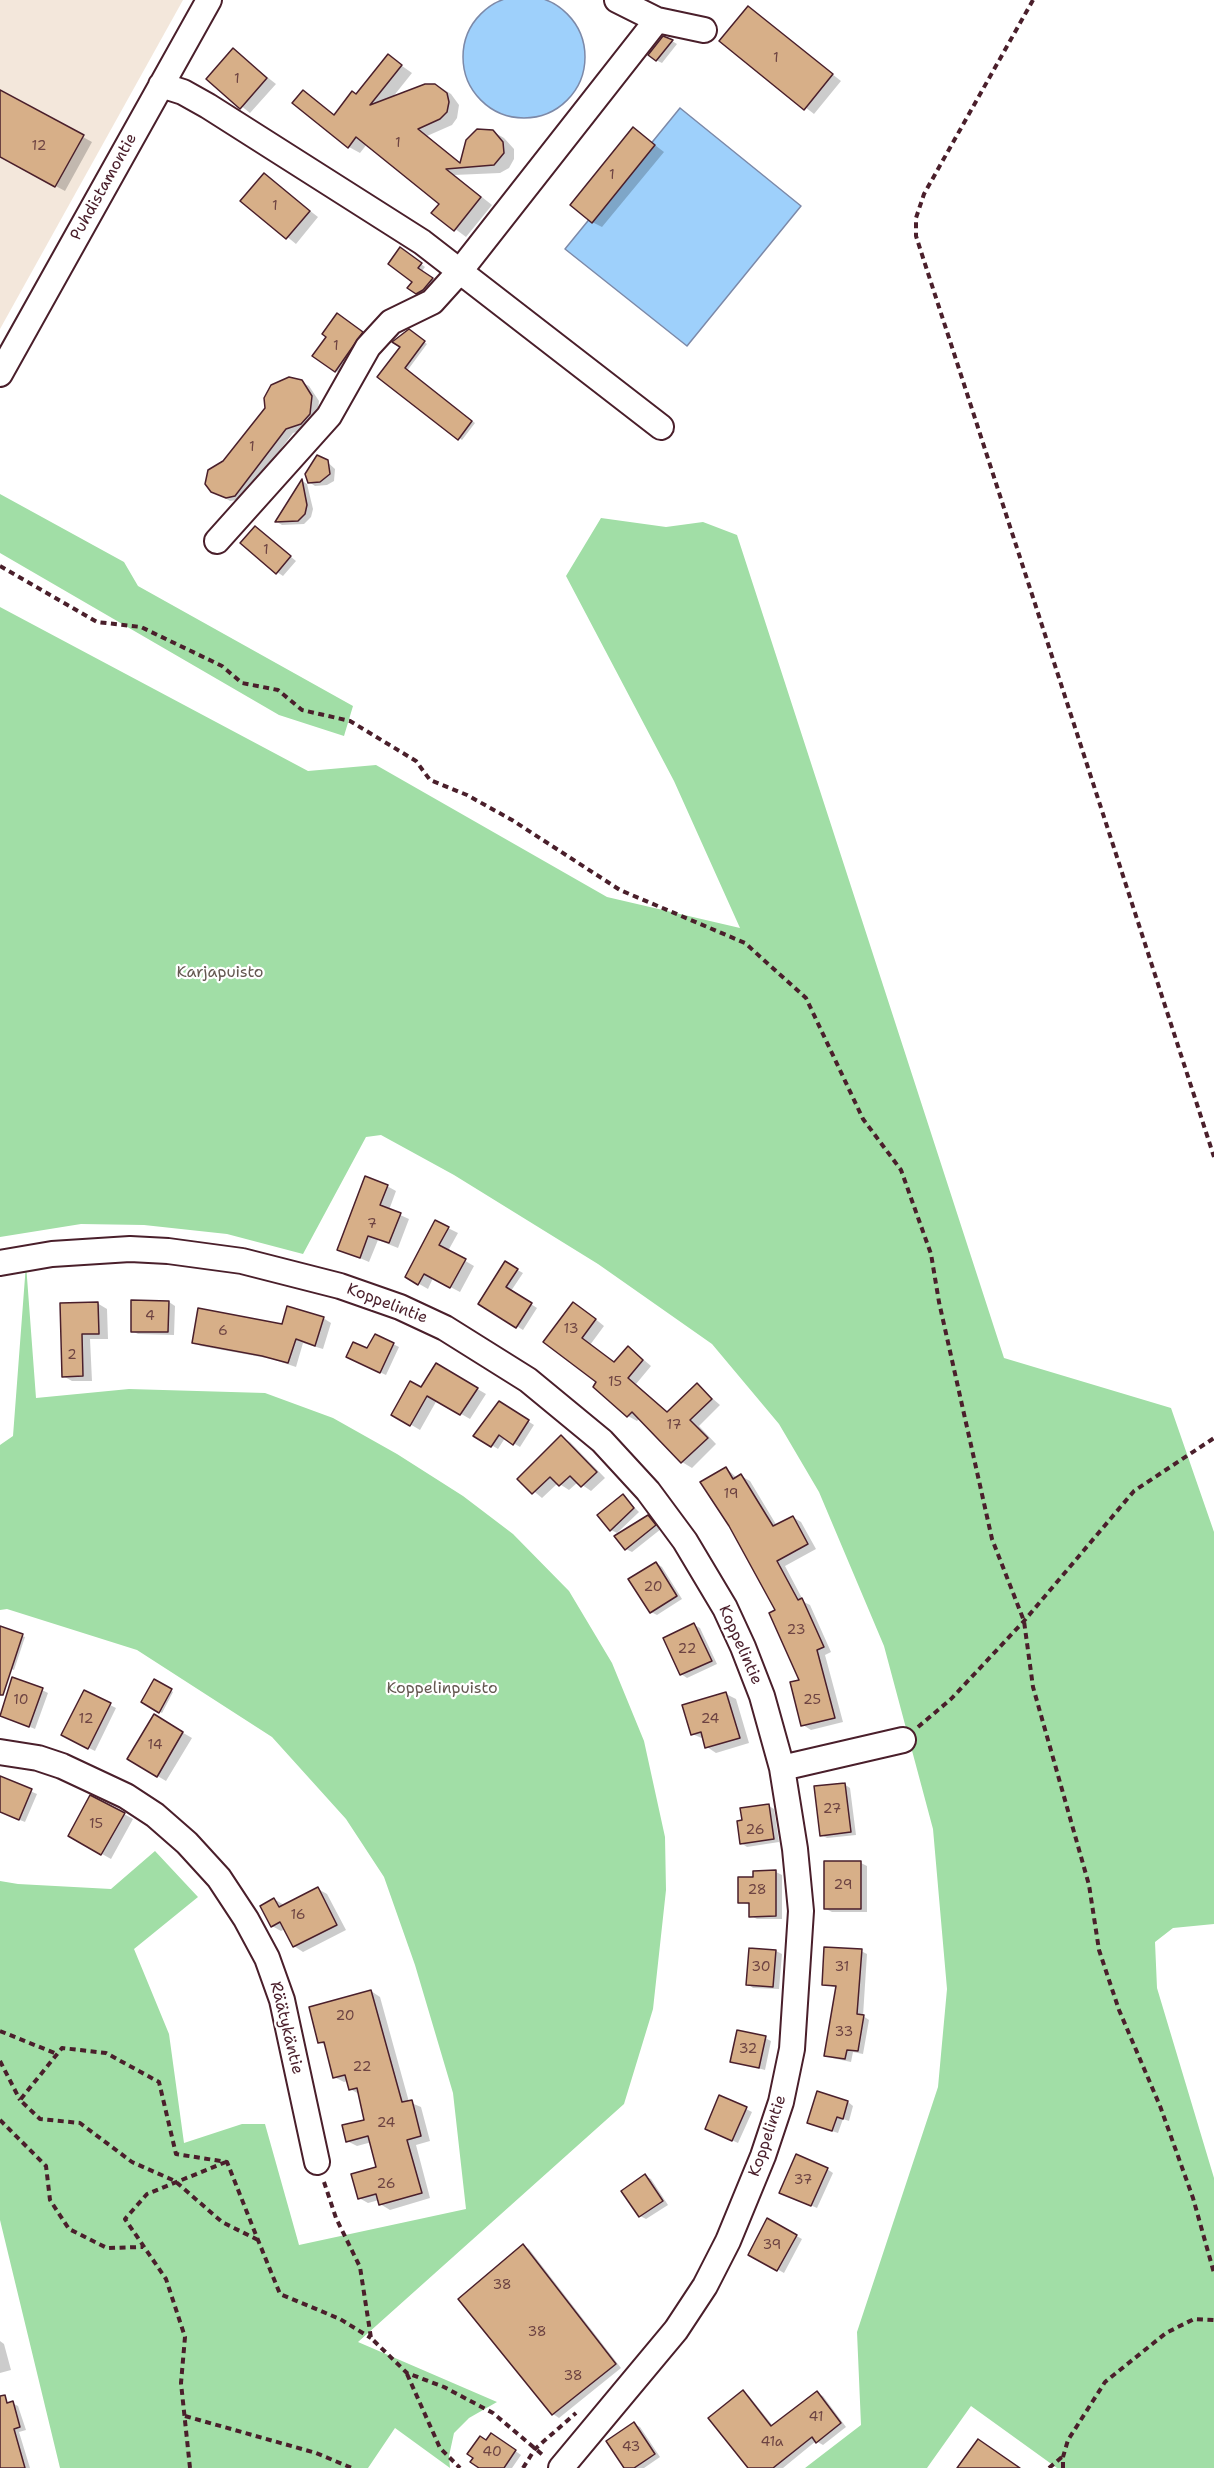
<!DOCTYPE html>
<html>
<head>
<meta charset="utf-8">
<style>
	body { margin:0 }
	canvas { display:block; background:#fff }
</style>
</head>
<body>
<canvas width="1214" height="2468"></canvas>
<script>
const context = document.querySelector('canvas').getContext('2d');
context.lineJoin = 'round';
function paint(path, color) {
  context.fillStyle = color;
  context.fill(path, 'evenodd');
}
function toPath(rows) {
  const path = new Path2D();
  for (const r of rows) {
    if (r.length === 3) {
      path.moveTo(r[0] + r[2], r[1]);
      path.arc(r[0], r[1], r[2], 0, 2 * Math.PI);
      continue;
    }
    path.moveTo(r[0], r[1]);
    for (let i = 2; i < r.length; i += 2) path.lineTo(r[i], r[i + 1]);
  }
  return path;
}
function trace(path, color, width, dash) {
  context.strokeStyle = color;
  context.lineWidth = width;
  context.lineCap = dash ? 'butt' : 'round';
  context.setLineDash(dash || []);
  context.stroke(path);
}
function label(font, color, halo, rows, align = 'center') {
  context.font = font + ' "Shantell Sans",sans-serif';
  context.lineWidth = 4.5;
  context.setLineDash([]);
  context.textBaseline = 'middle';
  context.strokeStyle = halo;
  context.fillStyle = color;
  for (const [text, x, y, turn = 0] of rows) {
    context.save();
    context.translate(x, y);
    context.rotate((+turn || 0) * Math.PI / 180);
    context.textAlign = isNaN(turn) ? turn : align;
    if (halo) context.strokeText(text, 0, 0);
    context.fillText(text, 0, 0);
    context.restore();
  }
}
paint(toPath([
	[0,0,183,0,0,329]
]), '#f3e7db');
paint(toPath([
	[0,494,124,562,138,586,353,706,344,736,279,715,0,553],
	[601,518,666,527,703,522,737,535,1004,1358,1171,1408,1214,1532,1214,1924,1173,1928,1155,1942,1157,1988,1214,2178,1214,2468,1057,2468,971,2406,927,2468,805,2468,861,2425,857,2332,938,2087,947,1989,933,1829,884,1646,819,1492,779,1424,712,1344,598,1264,454,1175,381,1135,366,1137,303,1254,227,1234,144,1225,81,1224,0,1237,0,607,308,771,376,765,607,897,740,928,674,781,566,576],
	[26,1264,36,1398,129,1389,265,1393,333,1418,397,1454,463,1496,513,1534,569,1591,612,1663,644,1741,665,1837,666,1890,653,2009,624,2104,358,2342,497,2402,469,2418,454,2433,449,2456,450,2468,395,2428,368,2468,60,2468,0,2220,0,1881,18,1884,111,1889,155,1851,198,1897,134,1949,169,2034,184,2143,242,2124,265,2124,299,2245,466,2209,453,2093,415,1965,384,1877,346,1819,272,1737,137,1650,7,1609,0,1610,0,1445,13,1436]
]), '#a1dea6');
const water = toPath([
	[524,57,61],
	[680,108,801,206,687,346,565,249,680,108]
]);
paint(water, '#9ed0fb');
trace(water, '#7c89a8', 1.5);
paint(toPath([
	[748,8,841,81,814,114,721,41],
	[672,41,677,44,662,63,656,60],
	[233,50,276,84,250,113,208,79],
	[388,56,412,73,392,98,425,85,440,87,451,94,459,105,457,118,452,125,427,136,461,163,492,131,504,138,514,149,514,159,509,168,500,173,454,175,492,205,466,237,434,213,441,204,367,144,360,153,349,147,303,92,335,115,356,95],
	[0,91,92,142,65,191,0,156],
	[634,129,664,152,602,227,592,222],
	[264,175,318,217,296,244,243,201],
	[405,252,425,267,422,271,436,282,421,296,416,293],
	[343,318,368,336,341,374,336,371],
	[409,331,427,344,407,371,475,423,462,440,379,376,402,347],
	[301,382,309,386,319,401,317,418,309,428,293,433,243,499,230,501,209,488,224,462],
	[324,459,335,469,334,481,327,485,315,486,309,482],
	[302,481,307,484,313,509,311,517,304,524,282,525,277,522],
	[256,528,296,561,283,576,277,572],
	[387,1186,396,1191,389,1210,409,1219,398,1248,378,1240,369,1262,339,1249],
	[436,1222,458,1233,448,1251,474,1266,460,1292,433,1278,428,1289,407,1277],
	[505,1263,523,1273,511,1291,537,1308,523,1330,480,1303],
	[169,1302,175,1306,174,1335,138,1334,132,1331],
	[97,1303,107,1309,108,1339,90,1339,92,1381,72,1381,63,1376,61,1304],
	[583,1309,604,1326,590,1345,615,1363,628,1348,637,1354,651,1366,636,1384,668,1412,697,1385,720,1405,699,1426,716,1444,692,1468,682,1462,640,1418,637,1421,628,1416,595,1387,599,1382,545,1342],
	[323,1318,331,1323,323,1349,303,1343,296,1367,272,1359,201,1346,193,1342],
	[393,1344,399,1347,386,1375,353,1360,368,1350],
	[436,1365,486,1394,470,1419,437,1400,420,1430,393,1414,422,1389],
	[499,1403,534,1425,520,1447,505,1438,498,1449,475,1435],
	[561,1437,570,1442,605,1478,591,1491,578,1482,569,1490,558,1483,542,1498,519,1479],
	[726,1468,737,1478,741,1476,750,1481,777,1526,793,1517,801,1522,816,1549,785,1566,804,1602,810,1605,831,1652,825,1655,843,1722,811,1730,803,1725,801,1681],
	[623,1496,639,1512,617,1533,611,1530],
	[648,1517,661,1529,632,1552,626,1549],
	[656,1563,662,1567,682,1599,657,1615,651,1612],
	[694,1625,700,1628,717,1664,687,1678,681,1674],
	[1,1628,25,1637,14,1670,0,1665],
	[154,1681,173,1692,162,1713,143,1702],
	[42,1690,48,1693,35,1729,1,1715],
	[726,1694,736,1699,749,1743,716,1753,707,1747,704,1739,692,1734],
	[110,1705,116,1708,95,1751,69,1738],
	[154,1716,192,1738,166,1781,129,1759],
	[0,1778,37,1794,25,1822,0,1812],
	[844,1784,850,1788,856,1835,827,1838,821,1835],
	[769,1806,774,1809,779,1842,747,1847,741,1843],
	[124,1814,133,1819,111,1859,70,1836],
	[861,1863,867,1866,867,1912,832,1912,826,1909],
	[776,1872,782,1875,782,1919,757,1919,751,1916,750,1905,740,1902,755,1878],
	[318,1889,327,1894,346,1930,303,1952,294,1946,285,1929,281,1931,272,1926,274,1899,284,1905],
	[776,1951,782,1954,779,1989,753,1988,748,1984],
	[861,1951,867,1954,863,2016,869,2020,863,2054,853,2052,851,2062,832,2058,826,2055,837,1988,824,1984],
	[371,1991,380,1997,409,2102,421,2107,430,2141,416,2145,430,2198,390,2210,380,2204,379,2200,368,2203,359,2198,378,2168,372,2142,357,2146,347,2141,366,2121,359,2094,350,2089,348,2081,344,2082,334,2077,326,2046,320,2042],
	[765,2038,771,2041,765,2070,732,2061],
	[848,2102,853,2106,849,2121,843,2119,838,2133,814,2125],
	[746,2109,752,2112,738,2143,712,2131],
	[827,2169,833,2173,817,2208,787,2195],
	[645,2176,651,2179,668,2205,646,2219,640,2216,623,2191],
	[768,2220,802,2239,784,2273,750,2254],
	[523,2246,529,2249,621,2368,559,2418,553,2414],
	[0,2341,4,2344,11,2370,0,2373],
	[743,2392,749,2396,773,2426,817,2393,823,2396,846,2427,823,2445,816,2441,783,2468,750,2468],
	[12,2403,18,2406,26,2430,19,2432,30,2468,0,2468,0,2407],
	[634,2424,640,2427,660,2457,644,2468,626,2468],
	[497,2438,521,2455,512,2468,482,2468,487,2441]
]), '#0003');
const building = toPath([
	[748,6,833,74,804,110,719,41,748,6],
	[663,36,673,40,656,61,648,55,663,36],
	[233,48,267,78,240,109,206,79,233,48],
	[388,54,402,65,370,105,425,84,435,84,447,93,449,102,447,112,440,119,418,129,460,163,466,140,477,129,493,130,503,142,504,153,494,165,446,169,481,197,454,231,431,213,439,204,356,137,348,148,292,103,303,90,334,115,352,91,356,94,388,54],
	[0,90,84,135,55,187,0,157,0,90],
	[633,127,655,145,592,223,570,205,633,127],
	[264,173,310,211,286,239,240,201,264,173],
	[400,247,422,263,418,268,433,278,423,290,416,294,407,288,412,282,388,264,400,247],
	[337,313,363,332,335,372,312,356,326,337,322,334,337,313],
	[409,329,425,341,405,368,472,421,458,440,377,377,400,347,392,342,409,329],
	[289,377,302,380,312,396,310,414,301,424,286,429,235,496,226,498,211,492,205,484,208,470,223,461,265,408,264,398,271,385,289,377],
	[317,455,328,460,330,474,320,482,308,483,305,474,317,455],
	[302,479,307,505,305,514,298,521,275,522,302,479],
	[255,526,291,556,276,574,240,543,255,526],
	[365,1176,388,1185,380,1205,401,1213,389,1243,368,1236,360,1258,337,1250,365,1176],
	[435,1220,449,1227,439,1245,466,1259,450,1288,424,1274,418,1285,405,1277,435,1220],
	[505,1261,518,1269,506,1287,532,1303,516,1328,478,1304,505,1261],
	[131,1300,169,1301,168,1332,131,1332,131,1300],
	[98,1302,99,1334,82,1334,83,1376,62,1377,60,1303,98,1302],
	[573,1302,596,1319,582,1338,614,1362,628,1346,643,1360,628,1378,667,1412,697,1383,712,1399,690,1420,708,1438,681,1463,632,1412,627,1417,593,1387,596,1382,543,1342,573,1302],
	[287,1306,324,1317,315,1346,296,1339,288,1363,262,1356,192,1343,198,1308,282,1324,287,1306],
	[375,1334,394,1343,380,1373,346,1357,353,1342,367,1348,375,1334],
	[436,1363,478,1388,460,1415,427,1396,410,1426,391,1415,410,1381,421,1387,436,1363],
	[499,1401,529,1420,513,1445,499,1435,491,1447,473,1436,499,1401],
	[561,1435,597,1472,581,1487,570,1476,559,1486,550,1477,532,1494,517,1479,561,1435],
	[726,1467,733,1479,741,1474,773,1526,793,1516,808,1544,777,1561,798,1600,802,1598,824,1647,817,1650,835,1718,801,1726,790,1682,799,1680,769,1613,775,1610,729,1526,700,1482,726,1467],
	[623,1494,634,1508,610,1531,597,1515,623,1494],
	[648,1515,656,1525,625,1550,614,1536,648,1515],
	[656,1562,677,1596,650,1613,628,1579,656,1562],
	[694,1623,712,1661,680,1675,663,1638,694,1623],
	[0,1626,23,1634,3,1695,0,1695,0,1626],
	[12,1677,43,1688,29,1727,0,1716,12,1677],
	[154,1679,172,1689,159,1713,141,1702,154,1679],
	[84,1690,111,1703,88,1749,61,1735,84,1690],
	[726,1692,740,1738,705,1748,701,1732,691,1735,682,1705,726,1692],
	[154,1714,183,1732,157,1777,127,1759,154,1714],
	[0,1776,32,1789,19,1820,0,1812,0,1776],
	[845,1783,851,1832,820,1836,814,1786,845,1783],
	[90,1795,125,1813,101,1855,68,1836,90,1795],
	[769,1804,774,1839,740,1844,737,1821,742,1820,740,1808,769,1804],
	[824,1861,861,1861,861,1909,824,1909,824,1861],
	[776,1870,776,1916,749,1917,749,1903,738,1903,738,1877,753,1877,753,1871,776,1870],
	[318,1887,337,1925,293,1947,280,1922,271,1927,260,1906,274,1898,279,1907,318,1887],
	[824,1947,862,1949,857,2014,864,2015,858,2051,847,2050,845,2059,824,2056,836,1986,822,1985,824,1947],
	[749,1948,776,1950,773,1987,746,1985,749,1948],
	[371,1990,402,2102,412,2100,421,2136,407,2140,422,2193,379,2205,376,2194,358,2199,351,2174,376,2167,368,2136,346,2142,342,2125,364,2120,357,2088,349,2090,345,2075,333,2078,324,2042,318,2043,309,2007,371,1990],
	[737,2030,766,2036,759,2068,730,2062,737,2030],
	[817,2091,848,2101,843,2119,837,2117,832,2131,807,2123,817,2091],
	[719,2095,747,2107,732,2141,705,2129,719,2095],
	[796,2154,828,2168,811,2206,779,2193,796,2154],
	[645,2174,663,2201,639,2217,621,2191,645,2174],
	[767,2218,797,2235,777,2271,748,2255,767,2218],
	[523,2244,616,2364,552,2415,458,2299,523,2244],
	[743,2390,771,2426,817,2391,841,2423,816,2443,812,2437,773,2468,748,2468,708,2418,743,2390],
	[5,2395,7,2403,13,2401,20,2427,14,2429,25,2468,0,2468,0,2396,5,2395],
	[634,2422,655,2454,634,2468,624,2468,606,2441,634,2422],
	[491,2433,516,2450,504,2468,479,2468,470,2462,473,2458,467,2454,480,2436,486,2440,491,2433],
	[978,2439,1020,2468,957,2468,978,2439]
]);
paint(building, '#d7af88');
trace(building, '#4a1f2b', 1.5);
const minor = toPath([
	[617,0,657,20,704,30],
	[161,85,183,92,208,106,422,242,661,427],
	[0,374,209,0],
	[217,541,329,416,368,347,391,322,432,302,460,271,657,20],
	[0,1263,52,1254,130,1249,168,1251,242,1261,340,1286,400,1307,445,1328,528,1380,602,1441,648,1491,685,1541,725,1608,743,1647,762,1696,782,1768,795,1849,801,1911,792,2049,781,2102,763,2156,728,2241,705,2286,676,2330,561,2468],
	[0,1752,38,1758,62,1766,126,1796,155,1815,187,1843,219,1878,246,1919,267,1958,282,2000,317,2162],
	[782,1768,903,1740]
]);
trace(minor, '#4a1f2b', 28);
trace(toPath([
	[1033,0,924,194,916,218,916,236,1214,1157],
	[0,566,97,622,141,627,222,666,242,683,278,690,302,710,350,721,416,761,430,780,467,795,512,820,620,890,745,943,806,998,863,1119,901,1170,931,1254,939,1302,992,1539,1024,1621,1033,1687,1089,1885,1099,1950,1119,2010,1160,2106,1193,2198,1214,2273],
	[918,1727,951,1699,1024,1621,1134,1491,1214,1438],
	[0,2031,57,2054],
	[0,2061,20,2100],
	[0,2120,46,2166,50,2200,69,2229,107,2248,143,2247],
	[324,2182,336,2218,360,2267,371,2338,407,2373,444,2387,493,2413,544,2456],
	[258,2240,222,2222,175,2181,132,2162,80,2123,40,2119,20,2100,62,2048,106,2053,159,2082,176,2154,227,2162,258,2240,280,2294,340,2319,371,2338],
	[407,2374,440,2448,460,2468],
	[185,2416,316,2453,352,2468],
	[190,2468,181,2383,185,2337,166,2279,125,2219,147,2194,226,2162],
	[523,2468,535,2449,576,2413],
	[1049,2468,1062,2457],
	[1063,2468,1063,2457,1068,2440,1105,2382,1166,2333,1194,2319,1214,2320]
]), '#4a1f2b', 4, [6, 4.5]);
trace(minor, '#fff', 24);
label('14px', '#6d4342', null, [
	["1",776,58],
	["1",237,79],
	["1",398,143],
	["12",39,146],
	["1",612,175],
	["1",275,206],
	["1",336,346],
	["1",252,447],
	["1",266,550],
	["7",372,1224],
	["4",150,1316],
	["13",571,1329],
	["6",223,1331],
	["2",72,1355],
	["15",615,1382],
	["17",674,1425],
	["19",731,1494],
	["20",653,1587],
	["23",796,1630],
	["22",687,1649],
	["10",21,1700],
	["25",812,1700],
	["12",86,1719],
	["24",710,1719],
	["14",155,1745],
	["27",832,1809],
	["15",96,1824],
	["26",755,1830],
	["29",843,1885],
	["28",757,1890],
	["16",298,1915],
	["30",761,1967],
	["31",842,1967],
	["20",345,2016],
	["33",844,2032],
	["32",748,2049],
	["22",362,2067],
	["24",386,2123],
	["37",803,2180],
	["26",386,2184],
	["39",772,2245],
	["38",502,2285],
	["38",537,2332],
	["38",573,2376],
	["41",816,2417],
	["41a",772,2442],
	["43",631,2447],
	["40",492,2452]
]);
label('16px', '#4a1f2b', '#fff', [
	["Puhdistamontie",104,187,-61],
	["Koppelintie",387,1304,21],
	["Koppelintie",740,1645,66],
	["Räätykäntie",286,2028,76],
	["Koppelintie",768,2136,-71]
]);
label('16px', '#645850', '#fff', [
	["Karjapuisto",220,973],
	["Koppelinpuisto",442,1689]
]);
</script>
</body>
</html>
